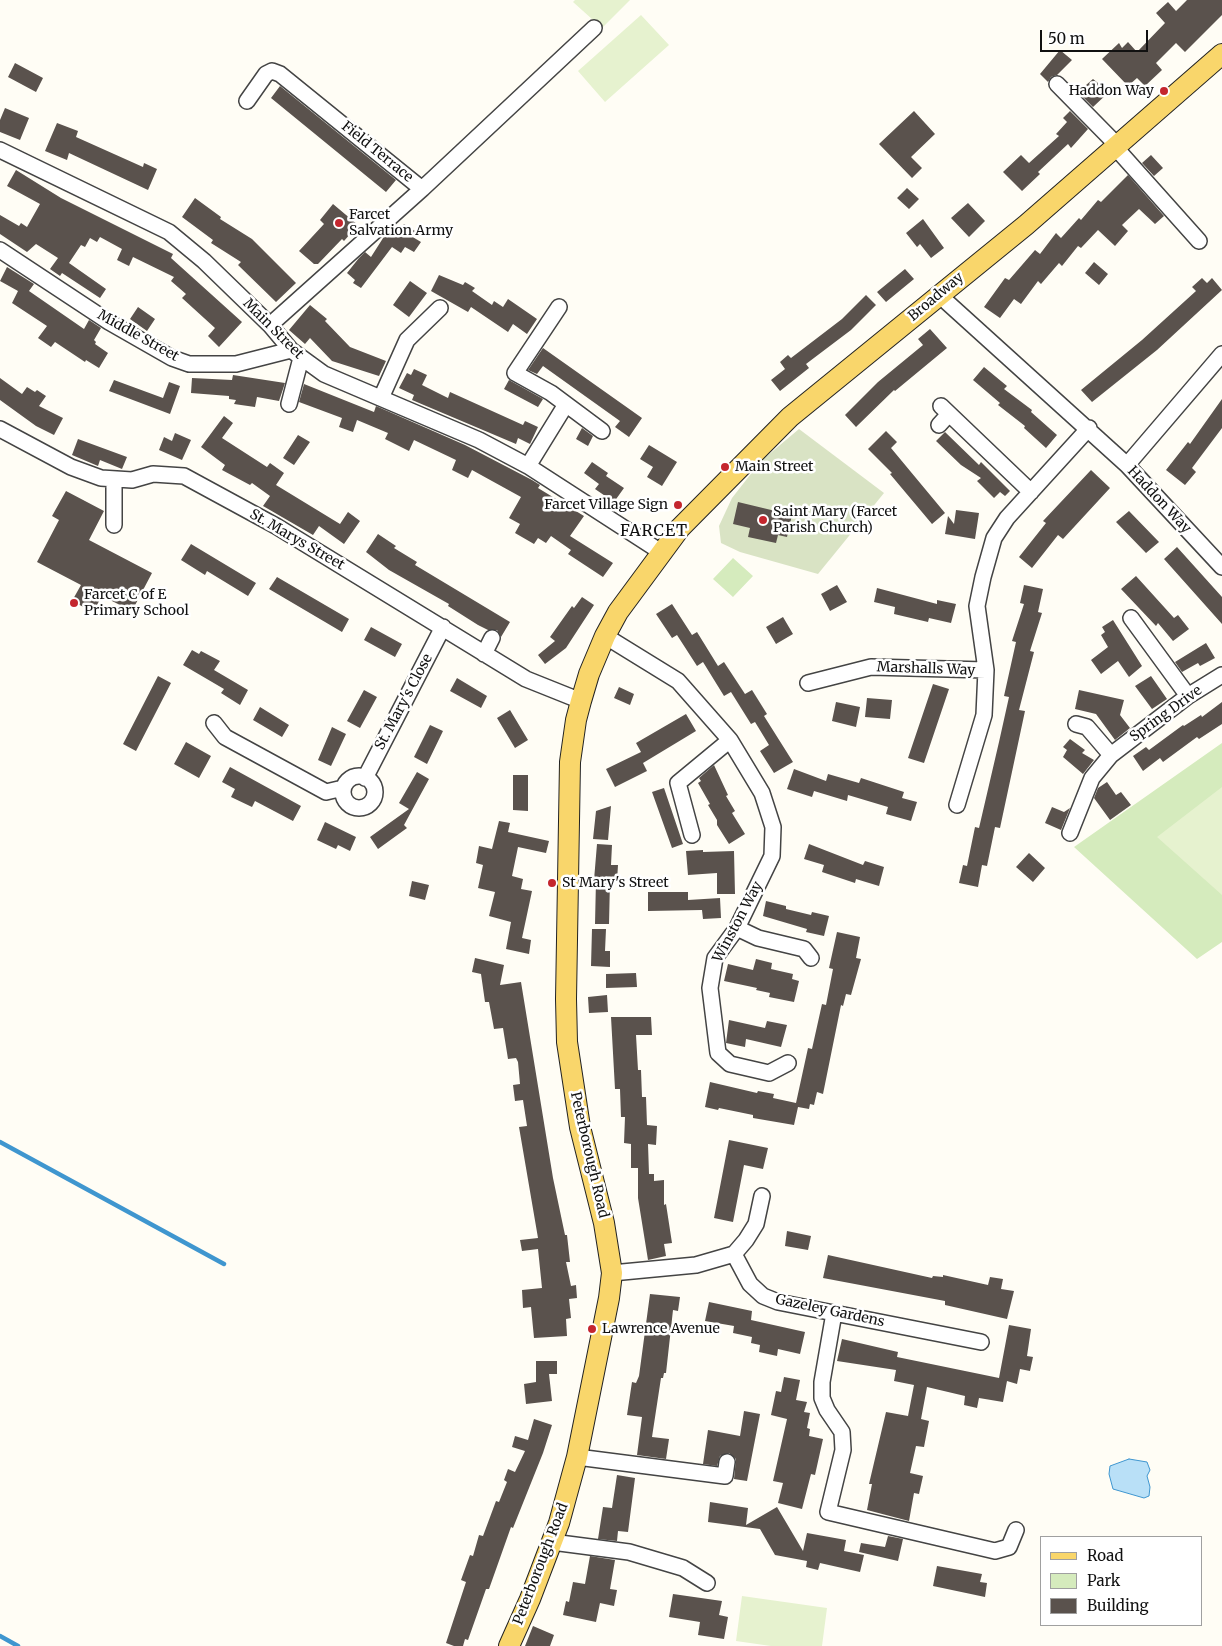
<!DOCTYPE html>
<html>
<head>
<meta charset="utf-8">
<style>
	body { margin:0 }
	#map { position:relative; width:1222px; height:1646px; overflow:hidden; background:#fffdf5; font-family:Merriweather,serif }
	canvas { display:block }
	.legend { position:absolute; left:1040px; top:1536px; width:162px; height:90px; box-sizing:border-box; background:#fff; border:1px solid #a0a0a0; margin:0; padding:6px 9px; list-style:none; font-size:15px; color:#111 }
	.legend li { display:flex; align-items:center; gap:10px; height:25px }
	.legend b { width:25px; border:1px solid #a0a0a0 }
	.scale { position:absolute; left:1040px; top:30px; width:108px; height:22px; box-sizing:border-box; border:2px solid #111; border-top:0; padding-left:6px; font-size:15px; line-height:18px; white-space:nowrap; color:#111; -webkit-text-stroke:4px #fff; paint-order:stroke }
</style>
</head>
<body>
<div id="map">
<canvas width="1222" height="1646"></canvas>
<ul class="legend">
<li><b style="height:6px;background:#f9d66b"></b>Road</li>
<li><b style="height:14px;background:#d5ebbd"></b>Park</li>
<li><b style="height:14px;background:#5a524d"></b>Building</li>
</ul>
<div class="scale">50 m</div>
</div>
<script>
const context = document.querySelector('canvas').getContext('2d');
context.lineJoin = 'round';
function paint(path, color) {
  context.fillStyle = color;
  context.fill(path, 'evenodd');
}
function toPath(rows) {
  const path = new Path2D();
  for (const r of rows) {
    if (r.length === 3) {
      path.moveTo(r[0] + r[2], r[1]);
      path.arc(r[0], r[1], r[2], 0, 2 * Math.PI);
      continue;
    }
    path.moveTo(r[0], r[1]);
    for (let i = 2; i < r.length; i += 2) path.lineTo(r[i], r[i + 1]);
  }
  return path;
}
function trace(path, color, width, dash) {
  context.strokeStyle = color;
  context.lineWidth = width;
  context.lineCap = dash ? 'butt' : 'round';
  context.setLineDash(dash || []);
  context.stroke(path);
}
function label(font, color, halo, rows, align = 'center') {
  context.font = font + ' Merriweather,serif';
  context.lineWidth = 5;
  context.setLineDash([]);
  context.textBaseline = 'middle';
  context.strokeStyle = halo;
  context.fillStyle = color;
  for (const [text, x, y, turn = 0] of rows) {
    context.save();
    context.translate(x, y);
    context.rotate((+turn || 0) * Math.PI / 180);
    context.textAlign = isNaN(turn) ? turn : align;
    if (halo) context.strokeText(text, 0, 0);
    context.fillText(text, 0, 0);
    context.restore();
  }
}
paint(toPath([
	[733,558,753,576,733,597,713,579],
	[1222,743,1222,942,1197,959,1074,847]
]), '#d5ebbd');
paint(toPath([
	[799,429,884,493,818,574,740,552,721,543,719,526,732,498,761,461]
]), '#d9e3c4');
paint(toPath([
	[575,0,630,0,602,28,573,2],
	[641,15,669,45,605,102,578,71],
	[1222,787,1222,895,1157,837],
	[742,1596,827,1608,822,1646,771,1646,736,1641]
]), '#e6f2cf');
const water = toPath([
	[1129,1459,1147,1462,1150,1470,1147,1476,1150,1487,1149,1496,1144,1498,1113,1489,1109,1474,1110,1466,1129,1459]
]);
paint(water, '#b9e0f7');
trace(water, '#3f96cf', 1);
trace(toPath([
	[0,1142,224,1264],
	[0,1636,18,1646]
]), '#3f96cf', 4.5);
paint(toPath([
	[1187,0,1222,0,1222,15,1185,52,1176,43,1156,63,1162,70,1145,86,1137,78,1128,86,1102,59,1119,43,1122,48,1128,42,1137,52,1165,23,1156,13,1168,2,1176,11],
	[1060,50,1072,60,1057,75,1051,77,1048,82,1040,74],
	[15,63,43,78,36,92,8,77],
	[1093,79,1109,92,1093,107,1078,92],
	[280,86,396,180,386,192,271,98],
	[5,108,29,118,20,140,0,132,0,120],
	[914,111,935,134,911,157,922,168,912,178,879,144],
	[1070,111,1088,129,1071,148,1068,144,1038,172,1040,174,1022,191,1003,172,1021,155,1029,163,1059,136,1056,134,1067,122,1063,118],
	[57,123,78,131,76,137,143,167,144,163,157,169,148,190,69,153,67,160,45,151],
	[1151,155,1163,168,1154,176,1142,163],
	[16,170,61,198,173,254,171,258,242,322,219,347,208,336,215,328,182,298,186,294,171,281,174,277,133,257,129,266,117,260,122,249,100,237,97,242,90,238,85,247,81,245,69,263,106,289,100,298,62,273,60,276,50,269,58,258,36,244,27,252,0,234,0,215,19,226,21,223,27,227,40,204,7,186],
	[1128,175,1164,216,1155,224,1139,209,1122,225,1128,231,1115,246,1098,230,1081,248,1078,246,1062,266,1059,263,1041,284,1038,281,1021,304,1014,299,1000,318,984,307,1005,278,1009,280,1035,250,1040,254,1056,233,1061,238,1079,218,1081,220,1098,200,1101,202],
	[907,188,919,199,909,209,897,198],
	[195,198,221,217,220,219,252,239,296,283,276,302,238,265,241,262,211,243,213,240,182,217],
	[968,203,985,221,969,237,951,218],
	[333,204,358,225,344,241,342,239,318,264,314,264,299,251,324,224,320,220],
	[923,219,944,248,931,258,920,244,917,247,906,233],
	[404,224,415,231,411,236,421,242,414,252,405,247,401,253,392,247,361,288,353,283,355,280,347,273,359,258,365,252,371,257,385,235,396,225,401,228],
	[1094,262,1108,274,1099,285,1085,273],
	[7,267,34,284,29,291,84,329,89,320,101,328,94,340,96,342,95,344,108,353,99,368,86,360,85,362,55,342,51,347,38,338,47,326,12,303,18,291,0,281],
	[905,269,914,279,886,302,877,292],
	[439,275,463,285,465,282,475,288,472,291,492,305,494,301,503,307,508,299,537,319,527,334,513,324,508,332,471,307,468,312,431,291],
	[1202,278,1207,283,1212,278,1222,290,1157,350,1092,402,1081,390,1142,340,1196,291,1192,287],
	[410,281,427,293,409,317,393,305],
	[866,295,876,305,851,330,806,364,809,368,780,391,771,380,785,369,780,362,788,355,791,358,842,319],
	[310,305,327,319,325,321,350,347,386,361,379,376,332,361,310,338,305,344,289,330],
	[138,307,155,319,147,331,130,319],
	[930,329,947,348,895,391,894,390,856,427,845,415,878,382,923,345,918,339],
	[543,348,642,418,629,437,615,427,620,421,543,366,537,374,528,370],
	[984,367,1007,386,1004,389,1032,410,1031,412,1057,435,1046,448,1024,428,1025,426,998,405,1000,403,973,380],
	[414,369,427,375,422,385,448,398,450,392,523,425,525,421,538,427,530,444,518,438,516,444,412,400,414,395,399,388,407,373,411,375],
	[233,375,285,383,279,401,257,397,255,407,234,404,236,400,229,399,229,396,191,393,192,378,232,380],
	[0,378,22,394,27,387,35,392,37,390,46,396,39,406,63,418,54,435,36,426,0,400],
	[114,380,163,398,169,382,180,386,170,414,109,391],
	[509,380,543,399,538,407,504,389],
	[304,384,374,412,376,406,465,445,532,480,540,485,538,488,584,516,570,536,613,563,603,577,568,554,571,550,551,536,546,543,538,538,534,544,515,533,520,524,509,518,521,497,472,470,468,478,452,470,456,460,414,440,409,451,385,439,388,433,357,420,353,432,339,427,342,418,299,402],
	[1222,399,1222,428,1192,468,1196,472,1185,485,1166,470,1188,442,1190,444],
	[224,416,233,423,222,438,267,467,270,463,284,473,276,485,340,524,348,512,360,521,344,544,319,526,313,535,263,506,270,496,252,483,250,485,222,470,225,465,201,447],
	[582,428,593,436,588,446,576,439],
	[886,431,897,442,891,448,945,513,932,524,890,474,892,473,868,449],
	[945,432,979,465,981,462,1010,491,1005,496,1000,492,994,498,977,481,981,478,961,465,936,441],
	[175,433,191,440,182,460,159,450,164,437,172,441],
	[298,435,310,442,294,465,283,458],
	[78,439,127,457,122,469,100,460,98,466,72,455],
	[649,445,677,462,662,486,647,477,653,467,640,459],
	[592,462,608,473,606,476,624,488,614,502,595,489,599,484,584,473],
	[1091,470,1110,488,1063,539,1058,535,1032,568,1019,557,1046,523,1043,521],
	[66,491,104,511,89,540,152,573,132,611,102,596,93,612,72,601,81,585,37,562,59,520,52,516],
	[738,502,792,515,787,537,778,535,776,543,748,537,750,528,733,524],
	[956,510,979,513,975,539,945,534,948,516,954,524],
	[1129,511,1159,542,1146,553,1116,522],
	[378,534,396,546,394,548,417,562,415,565,510,622,501,637,497,630,488,630,478,625,448,606,449,604,389,570,366,552],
	[191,544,256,583,248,596,207,571,205,575,181,560],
	[1177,547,1222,597,1222,624,1164,559],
	[1136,576,1174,618,1178,615,1189,629,1173,641,1158,623,1156,626,1121,589],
	[277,577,349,619,342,632,269,589],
	[837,585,847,602,830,611,821,594],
	[1024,585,1043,589,1038,612,1042,613,1030,651,1034,652,1019,710,1025,711,1000,828,995,827,987,866,982,865,978,887,959,883,963,865,967,866,975,827,979,828,999,742,1009,697,1004,696,1016,642,1012,641,1024,604,1020,603],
	[877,588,937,604,937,600,956,604,951,623,929,618,928,622,894,614,895,607,874,602],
	[582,597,594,605,566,648,545,664,538,655,555,641,550,637,572,606,574,608],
	[672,604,692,635,697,632,718,666,724,662,745,694,752,690,767,714,764,716,793,762,774,773,760,751,769,745,755,722,751,724,731,692,724,696,703,662,697,666,677,635,672,638,656,614],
	[783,617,793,634,776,644,766,627],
	[1113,620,1142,666,1129,677,1118,661,1101,674,1091,660,1108,647,1101,635,1105,632,1102,627],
	[371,627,402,644,395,657,364,640],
	[1206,643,1215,658,1200,666,1198,663,1182,672,1175,662],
	[192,650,199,654,201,651,220,661,214,670,248,690,240,705,221,693,224,689,183,665],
	[158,676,171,683,136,751,123,744],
	[1151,676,1167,699,1152,709,1135,686],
	[457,678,487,696,481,708,450,691],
	[933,684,949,689,924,763,908,758],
	[619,687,634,694,630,705,614,698],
	[364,690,377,697,360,728,347,721],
	[1079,690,1124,700,1120,715,1130,728,1115,740,1096,714,1075,709],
	[867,698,892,700,890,719,865,717],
	[836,702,860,707,856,727,832,721],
	[1222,702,1222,724,1199,739,1197,737,1163,762,1160,758,1143,771,1133,756,1146,747,1149,750,1183,725,1184,726,1201,715,1202,717],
	[260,707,289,725,282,737,253,720],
	[510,710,528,740,515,748,497,718],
	[686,714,696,731,643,763,647,771,615,787,606,769,641,752,636,743],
	[430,725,443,731,427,764,414,757],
	[332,727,346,734,331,766,318,760],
	[1070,739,1085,750,1082,753,1094,760,1083,774,1063,757,1067,750,1063,747],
	[186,742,211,756,199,778,174,764],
	[714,765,728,795,726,796,735,811,732,813,745,834,729,844,717,825,717,820,708,805,710,804,698,783,701,781,699,778],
	[230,767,301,806,293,821,255,801,252,807,231,797,235,789,222,782],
	[794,769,826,781,828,774,859,783,861,778,904,792,902,798,917,802,911,821,886,814,888,807,848,795,847,801,814,791,812,797,787,789],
	[417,772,429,779,404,825,407,828,378,849,370,837,409,809,399,803],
	[513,775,528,775,528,811,513,810],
	[1107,782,1116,795,1121,792,1131,805,1110,820,1094,798,1098,788],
	[664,788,683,844,672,848,652,792],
	[611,806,608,840,593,839,596,811],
	[1052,807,1064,812,1070,808,1061,830,1045,823],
	[499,821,510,823,508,832,549,841,546,853,518,847,512,876,523,879,521,889,532,891,522,938,531,940,529,954,506,949,511,922,489,916,495,892,478,888,483,865,476,863,479,846,492,849],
	[325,822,356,837,350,851,338,845,336,849,317,840],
	[597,844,612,845,611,865,618,865,617,881,610,881,609,924,595,924,596,880,594,880],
	[809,844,863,865,865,861,884,867,879,886,856,879,855,883,822,872,824,865,804,859],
	[703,850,703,852,734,851,735,894,717,894,717,873,688,875,686,851],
	[1029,853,1045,868,1033,882,1016,867],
	[412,881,429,885,425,900,409,896],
	[648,892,688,892,688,900,720,898,721,918,703,919,702,910,648,911],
	[766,901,786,906,786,909,811,915,812,912,829,916,824,936,806,932,807,929,763,916],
	[592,929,606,929,605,951,610,951,610,967,591,966],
	[837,932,860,937,856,958,861,959,851,995,846,994,843,1006,841,1005,823,1094,817,1092,814,1105,810,1104,809,1109,798,1107,794,1125,753,1118,753,1115,719,1108,718,1110,705,1107,710,1082,757,1093,758,1091,774,1094,773,1098,796,1103,808,1048,812,1049,822,1004,826,1005,833,969,829,968],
	[475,958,504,965,500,985,521,982,553,1178,565,1235,567,1235,570,1262,566,1262,571,1286,576,1285,577,1298,569,1299,571,1318,566,1319,567,1336,534,1338,531,1307,523,1308,522,1290,542,1288,538,1249,522,1251,520,1240,538,1238,519,1127,527,1126,523,1100,515,1101,513,1085,520,1084,518,1062,516,1058,508,1059,503,1028,494,1029,489,1002,485,1002,481,974,472,972],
	[756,959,772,963,771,969,793,974,792,979,799,981,794,1002,769,997,770,993,756,990,757,988,724,981,728,964,753,970],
	[636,973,637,987,606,988,606,974],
	[607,995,608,1012,589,1013,588,997],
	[611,1017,651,1017,652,1035,636,1035,638,1070,641,1070,642,1097,646,1097,647,1125,657,1126,656,1145,648,1144,649,1174,654,1174,654,1181,664,1180,664,1205,666,1204,672,1243,664,1244,666,1256,648,1260,638,1198,638,1168,631,1168,631,1144,624,1143,625,1117,621,1117,620,1089,615,1089],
	[729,1020,765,1028,767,1021,787,1025,781,1047,746,1039,745,1047,726,1043],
	[729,1140,768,1148,763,1169,744,1165,733,1222,714,1218],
	[787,1231,811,1236,808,1250,785,1246],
	[828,1255,932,1278,933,1276,943,1277,943,1275,988,1285,990,1277,1003,1279,1001,1289,1014,1291,1007,1319,945,1305,945,1301,823,1278],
	[650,1294,680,1297,678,1311,673,1310,666,1373,664,1373,663,1378,661,1378,652,1437,669,1439,666,1459,637,1455,642,1417,627,1415,632,1382,636,1383,639,1376],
	[709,1302,752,1311,751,1320,805,1332,800,1354,778,1349,777,1356,759,1352,760,1345,751,1343,752,1337,733,1333,734,1326,705,1321],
	[1009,1325,1031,1329,1027,1356,1033,1357,1030,1371,1020,1369,1017,1384,1007,1381,1003,1402,979,1398,977,1408,964,1405,965,1396,927,1387,921,1419,929,1421,924,1447,916,1446,910,1473,923,1476,919,1494,914,1493,909,1521,867,1510,872,1484,869,1484,886,1412,908,1416,914,1385,894,1381,896,1370,837,1361,842,1339,898,1352,897,1357,999,1378],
	[536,1361,557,1361,557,1374,549,1374,552,1401,526,1404,524,1384,536,1382],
	[784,1377,800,1380,796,1400,807,1402,804,1412,810,1413,807,1428,810,1429,809,1436,823,1439,815,1475,811,1474,802,1509,778,1503,783,1483,773,1481,787,1419,771,1415,776,1391,781,1392],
	[744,1411,760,1414,747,1481,734,1479,736,1459,729,1453,720,1456,717,1466,703,1464,708,1430,740,1436],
	[534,1419,552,1425,543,1453,513,1528,511,1527,489,1589,486,1589,468,1640,465,1639,463,1646,454,1646,446,1643,466,1582,461,1580,470,1555,473,1556,479,1535,483,1536,496,1501,499,1502,507,1482,504,1480,508,1469,515,1472,525,1451,512,1447,515,1436,528,1440],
	[617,1475,635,1478,628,1532,618,1531,617,1541,598,1539,603,1507,612,1508],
	[710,1502,748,1508,746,1525,777,1507,803,1551,807,1533,846,1540,844,1551,864,1555,860,1572,820,1563,818,1570,806,1567,807,1561,775,1555,760,1529,708,1522],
	[888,1536,903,1539,898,1561,859,1552,861,1543,885,1547],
	[590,1556,615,1560,610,1589,617,1590,614,1606,600,1603,596,1622,563,1615,566,1601,569,1602,573,1582,585,1584],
	[937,1566,982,1574,980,1582,987,1583,985,1597,933,1586],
	[673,1594,722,1601,719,1615,728,1617,724,1639,698,1635,700,1622,669,1617],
	[533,1626,554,1635,550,1646,525,1646]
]), '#5a524d');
const minor = toPath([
	[1057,84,1117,145],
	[247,101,266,74,272,71,280,74,422,189,270,325],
	[1115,147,1199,241],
	[0,150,169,232,204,261,270,325,291,350,324,374,479,440,528,466,661,552],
	[422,189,594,28],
	[0,250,109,322,172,358,189,364,236,364,291,350],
	[938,294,1127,465,1222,567],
	[559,307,515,373,551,393,602,431],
	[381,398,407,340,440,308],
	[289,404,301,358],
	[941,406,1031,492],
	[939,425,949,414],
	[0,429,71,467,101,478,132,480,153,474,184,476,276,526,526,679,581,701],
	[1127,465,1222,354],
	[528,466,565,406],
	[114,479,114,525],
	[1131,618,1188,696],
	[605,636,678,681,730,740,762,793,773,827,772,856,737,928,715,958,710,988,718,1053,730,1064,769,1073,788,1063],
	[484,654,492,638],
	[808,683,871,667,986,670],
	[214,723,225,737,326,792,343,788],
	[1076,724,1087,727,1111,755],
	[359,792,16],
	[365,778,443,627],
	[957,805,984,715,986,670,977,606,983,577,994,538,1007,518,1089,428],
	[1070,833,1092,778,1111,755,1188,696,1222,675],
	[692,835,678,783,730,740],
	[737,928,758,938,804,949,811,958],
	[734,1254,746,1240,756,1224,762,1196],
	[612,1273,696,1265,734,1254,750,1284,763,1296,778,1302,981,1342],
	[834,1313,822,1382,822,1398,827,1410,842,1432,843,1450,828,1512,995,1551,1009,1547,1016,1530],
	[577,1457,725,1476,727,1462],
	[552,1542,629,1552,683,1568,707,1583]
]);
const major = toPath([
	[509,1646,530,1599,559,1523,577,1457,609,1298,612,1273,604,1223,580,1127,567,1042,566,999,570,762,576,720,581,701,589,674,605,636,618,612,680,528,790,417,1026,225,1222,54]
]);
trace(minor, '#444', 18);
trace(major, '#222', 22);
trace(minor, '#fff', 15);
trace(major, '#f9d66b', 20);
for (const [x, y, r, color] of [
	[1164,91,5,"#c4262e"],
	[339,223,5,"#c4262e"],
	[725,467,5,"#c4262e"],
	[678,505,5,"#c4262e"],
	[763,520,5,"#c4262e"],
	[74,603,5,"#c4262e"],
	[552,883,5,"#c4262e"],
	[592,1329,5,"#c4262e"]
]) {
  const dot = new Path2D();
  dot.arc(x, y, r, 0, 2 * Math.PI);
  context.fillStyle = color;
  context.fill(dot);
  trace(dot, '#fff', 2);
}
label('14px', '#111', '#fff', [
	["Haddon Way",1154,91,"right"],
	["Farcet",349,215],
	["Salvation Army",349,231],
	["Main Street",735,467],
	["Farcet Village Sign",668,505,"right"],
	["Saint Mary (Farcet",773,512],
	["Parish Church)",773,528],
	["Farcet C of E",84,595],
	["Primary School",84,611],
	["St Mary's Street",562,883],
	["Lawrence Avenue",602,1329]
], 'left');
label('14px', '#111', '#fff', [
	["Field Terrace",377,152,39],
	["Broadway",936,297,-40],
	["Main Street",273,329,45],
	["Middle Street",138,336,29],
	["Haddon Way",1159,500,47],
	["St. Marys Street",297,540,30],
	["Marshalls Way",926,669,2],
	["St. Mary's Close",404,702,-62],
	["Spring Drive",1166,714,-36],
	["Winston Way",738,922,-62],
	["Peterborough Road",589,1155,77],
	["Gazeley Gardens",830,1311,12],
	["Peterborough Road",541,1564,-69]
]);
context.letterSpacing = '1px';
label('16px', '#111', '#fff', [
	["FARCET",654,531]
]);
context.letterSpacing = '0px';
</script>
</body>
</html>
